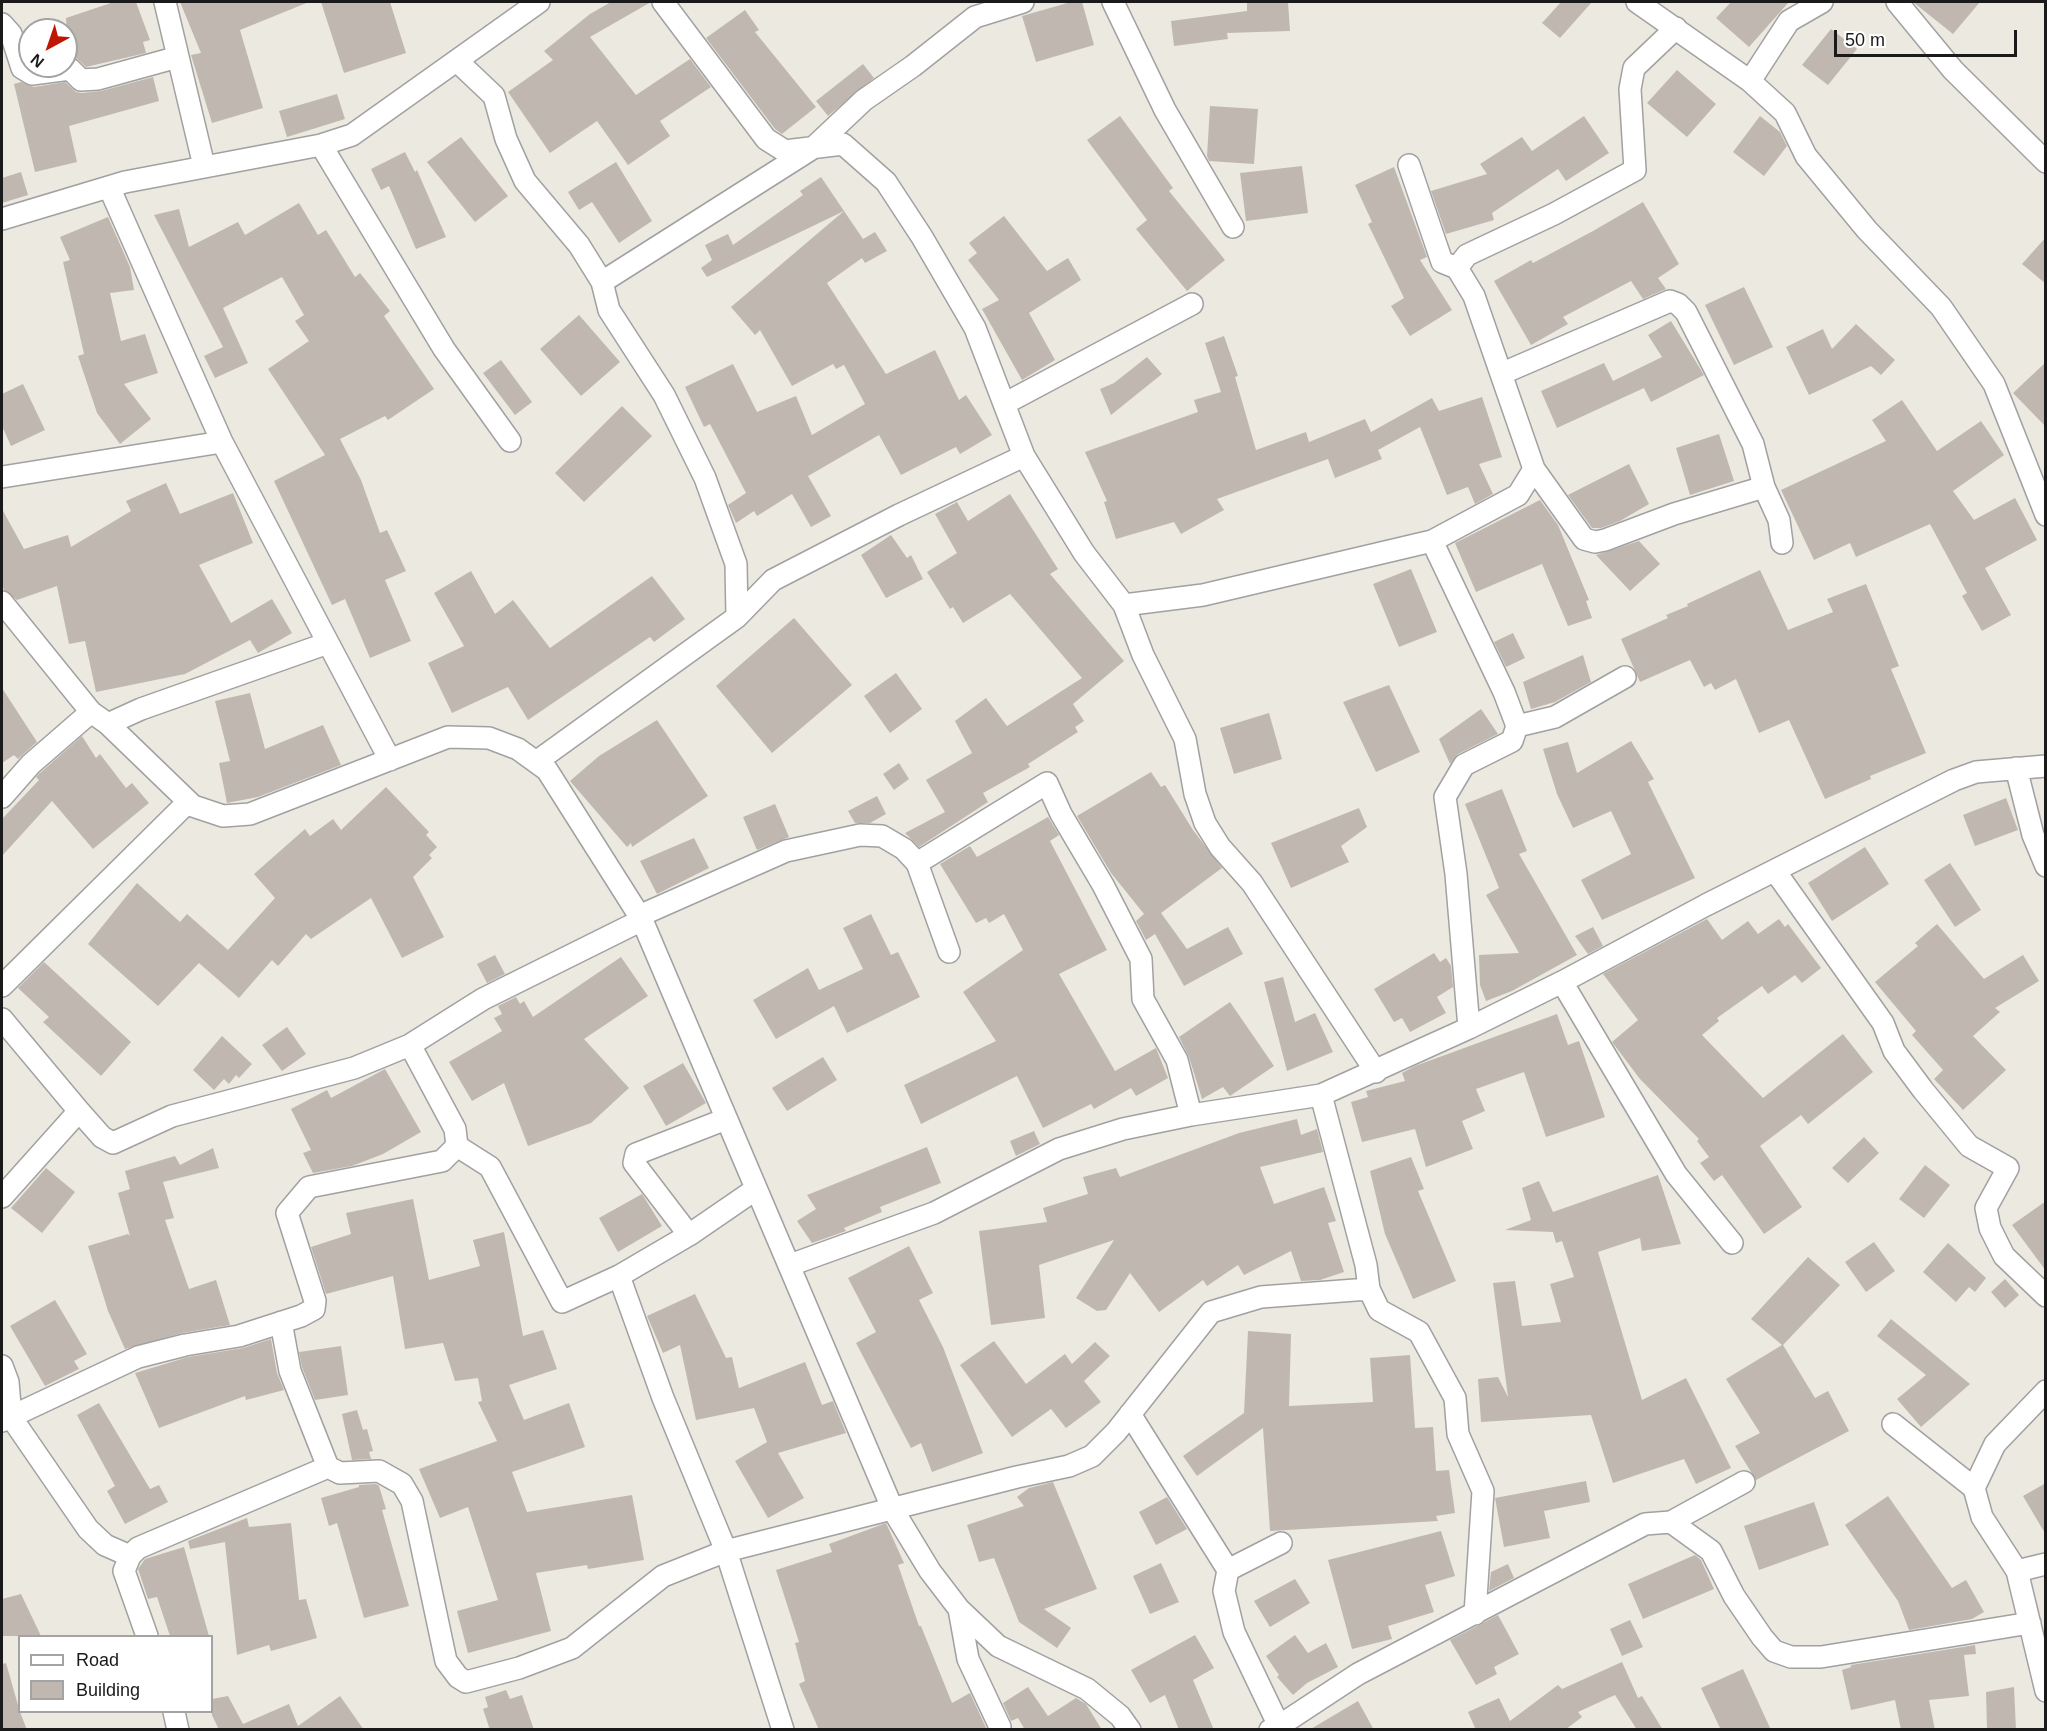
<!DOCTYPE html>
<html>
<head>
<meta charset="utf-8">
<style>
	body { margin:0 }
	#map { position:relative; width:2047px; height:1731px; overflow:hidden; background:#ece9e0; font-family:Arial,sans-serif }
	canvas { display:block }
	.frame { position:absolute; inset:0; border:3px solid #1a1a1a; pointer-events:none }
	.legend { position:absolute; left:18px; top:1635px; width:195px; height:78px; box-sizing:border-box; background:#fff; border:2px solid #a3a3a3; margin:0; padding:8px 10px; list-style:none; font-size:18px; color:#1a1a1a }
	.legend li { display:flex; align-items:center; gap:12px; height:30px }
	.legend b { width:30px; border:2px solid #a3a3a3 }
	.north { position:absolute; left:18px; top:18px; width:60px; height:60px; box-sizing:border-box; background:#fff; border:2px solid #a3a3a3; border-radius:50%; rotate:220deg; font-size:16px; font-weight:700; line-height:24px; text-align:center; color:#1a1a1a }
	.north::after { content:''; display:block; margin:auto; width:21px; height:27px; background:#c01705; clip-path:polygon(50% 0,100% 100%,50% 72%,0 100%) }
	.scale { position:absolute; left:1834px; top:30px; width:183px; height:27px; box-sizing:border-box; border:3px solid #1a1a1a; border-top:0; padding-left:8px; font-size:18px; line-height:21px; white-space:nowrap; color:#1a1a1a; -webkit-text-stroke:4px #fff; paint-order:stroke }
</style>
</head>
<body>
<div id="map">
<canvas width="2047" height="1731"></canvas>
<div class="frame"></div>
<ul class="legend">
<li><b style="height:8px;background:#fff"></b>Road</li>
<li><b style="height:16px;background:#c0b8b0"></b>Building</li>
</ul>
<div class="north">N</div>
<div class="scale">50 m</div>
</div>
<script>
const context = document.querySelector('canvas').getContext('2d');
context.lineJoin = 'round';
function paint(path, color) {
  context.fillStyle = color;
  context.fill(path, 'evenodd');
}
function toPath(rows) {
  const path = new Path2D();
  for (const r of rows) {
    path.moveTo(r[0], r[1]);
    for (let i = 2; i < r.length; i += 2) path.lineTo(r[i], r[i + 1]);
  }
  return path;
}
function trace(path, color, width, dash) {
  context.strokeStyle = color;
  context.lineWidth = width;
  context.lineCap = dash ? 'butt' : 'round';
  context.setLineDash(dash || []);
  context.stroke(path);
}
paint(toPath([
	[114,2,136,2,150,40,143,42,146,53,86,67,75,57,68,56,66,18],
	[180,2,309,2,240,30,263,108,212,123,191,55,201,53],
	[321,2,390,2,406,53,344,73],
	[611,2,651,2,590,37,636,95,690,59,711,87,660,121,670,136,628,165,597,121,550,153,508,92,553,60,544,51,590,14],
	[1071,2,1082,2,1094,45,1036,62,1022,16],
	[1247,2,1288,2,1290,31,1227,33,1228,39,1174,46,1171,21,1247,11],
	[1561,2,1592,2,1560,38,1542,23],
	[1731,2,1789,2,1749,47,1716,18],
	[1913,2,1980,2,1953,34],
	[745,10,759,30,755,32,816,107,782,134,775,129,706,38],
	[1831,29,1857,49,1828,85,1802,65],
	[863,64,874,78,828,116,816,101],
	[1677,70,1716,104,1687,137,1647,103],
	[153,77,159,101,69,126,77,162,35,172,14,84,21,82,34,87,65,82,76,92,82,93,101,91],
	[337,94,345,119,287,137,279,111],
	[1210,106,1258,109,1254,164,1209,161,1207,156],
	[1120,116,1173,188,1169,191,1225,260,1187,291,1136,229,1147,220,1087,140],
	[1584,116,1609,153,1566,181,1558,169,1492,213,1494,220,1446,234,1431,191,1487,174,1480,164,1522,137,1532,151],
	[1760,116,1780,132,1787,146,1764,176,1733,152],
	[461,137,508,196,475,222,427,162],
	[405,152,415,172,417,170,446,237,416,249,389,186,381,190,371,169],
	[616,162,652,221,619,243,592,202,579,210,568,192],
	[1302,166,1308,213,1246,221,1240,173],
	[1394,167,1427,257,1420,260,1452,310,1410,336,1391,306,1404,298,1368,224,1372,222,1355,185],
	[21,172,28,195,2,203,2,178],
	[821,177,863,239,875,232,887,251,865,263,862,258,827,283,886,374,935,350,959,400,966,395,992,435,960,454,956,447,901,475,879,435,808,476,831,516,811,527,792,494,757,516,754,511,736,523,728,505,746,493,710,424,704,427,685,387,733,364,757,412,796,396,812,435,865,404,844,365,836,369,833,364,792,386,760,330,755,335,731,307,844,211,707,277,701,268,712,260,705,245,728,234,733,245,803,195,800,191],
	[1643,202,1679,264,1658,278,1666,289,1643,299,1631,281,1563,317,1568,324,1531,345,1494,281,1531,260,1533,263,1593,231],
	[299,203,318,235,326,230,355,277,360,273,390,311,384,316,434,389,388,420,385,416,340,439,361,480,380,533,387,530,406,571,385,580,411,641,370,658,345,599,332,605,274,481,325,455,268,369,309,341,295,321,304,315,282,277,223,308,248,363,215,378,204,356,223,347,154,215,179,209,189,247,238,222,245,235],
	[1004,216,1047,271,1068,258,1081,280,1029,313,1055,360,1022,380,982,309,999,300,968,260,977,253,969,243],
	[108,217,130,267,134,290,110,293,121,341,145,334,158,373,124,384,151,419,120,444,97,413,78,356,84,354,63,262,70,260,60,237],
	[2046,237,2046,284,2022,264],
	[1744,287,1773,347,1734,365,1705,305],
	[579,315,620,362,581,396,540,349],
	[1671,321,1704,375,1651,402,1644,388,1557,428,1541,391,1604,363,1613,381,1662,357,1648,335],
	[1856,324,1895,360,1881,375,1871,366,1809,395,1786,347,1823,329,1832,349],
	[1224,336,1238,376,1235,377,1256,450,1306,432,1309,442,1365,419,1371,432,1432,398,1439,411,1482,397,1502,457,1479,464,1493,494,1475,504,1468,487,1447,495,1420,427,1378,450,1382,459,1335,478,1328,459,1217,499,1224,510,1181,534,1174,522,1116,539,1104,502,1107,501,1085,452,1198,412,1194,400,1221,392,1205,343],
	[1147,357,1162,374,1111,415,1100,389,1114,383],
	[501,360,532,402,515,415,483,373],
	[2046,362,2046,427,2013,393],
	[23,384,45,430,11,446,2,426,2,394],
	[1902,400,1937,451,1981,421,2004,455,1953,491,1974,520,2015,498,2037,540,1985,568,2011,615,1982,631,1962,596,1967,593,1930,524,1856,557,1850,543,1814,560,1781,490,1886,441,1872,420],
	[622,406,652,436,584,502,555,473],
	[1719,434,1734,481,1690,495,1676,448],
	[1629,464,1649,504,1620,521,1601,528,1592,528,1568,495],
	[166,483,180,514,233,493,253,543,199,565,231,623,272,599,292,633,258,653,250,640,185,674,96,692,85,641,69,644,57,586,17,600,4,590,2,584,2,509,24,549,68,535,71,547,131,511,126,501],
	[1010,494,1058,569,1050,574,1124,661,1073,704,1084,721,1075,727,1078,732,1028,764,1030,767,983,793,988,802,919,847,905,833,945,812,926,780,972,753,955,721,986,698,1007,726,1082,678,1010,594,963,623,953,607,950,609,927,572,957,553,935,514,957,502,968,521],
	[1540,500,1558,525,1589,600,1586,601,1592,618,1568,626,1542,564,1476,592,1455,543],
	[891,535,907,558,911,555,923,579,886,598,861,555],
	[1639,541,1660,564,1630,591,1596,555],
	[1411,569,1437,632,1399,647,1373,584],
	[1760,570,1788,630,1833,612,1827,599,1866,584,1899,666,1891,669,1926,753,1870,776,1871,779,1825,799,1789,720,1759,733,1736,679,1715,690,1711,683,1704,687,1690,660,1640,682,1621,639,1668,618,1666,615,1688,606,1687,604],
	[471,571,495,614,513,600,550,648,652,576,685,619,654,642,650,637,528,720,508,687,452,713,428,663,464,646,434,593],
	[794,618,852,685,772,753,716,686],
	[1513,633,1525,658,1506,667,1494,642],
	[1583,655,1591,682,1555,702,1531,709,1523,682],
	[896,673,922,709,890,733,864,696],
	[1389,685,1420,752,1376,772,1343,702],
	[2,688,37,742,18,759,14,755,2,763],
	[250,693,265,749,323,725,341,765,258,797,227,803,219,763,230,761,215,701],
	[1481,709,1498,734,1458,754,1450,764,1439,739],
	[1269,713,1282,759,1234,774,1220,728],
	[657,720,708,796,632,847,631,843,627,847,570,781,599,756],
	[82,736,96,758,100,754,126,788,132,783,149,803,93,849,52,801,2,856,2,819,39,780,36,777,40,773],
	[1631,741,1654,779,1648,782,1695,878,1602,920,1581,880,1631,854,1611,811,1573,828,1557,794,1543,749,1568,742,1577,773],
	[899,763,909,779,894,790,883,774],
	[1151,772,1161,787,1165,785,1193,830,1222,868,1161,913,1187,949,1228,927,1243,954,1184,986,1155,934,1146,940,1136,921,1144,914,1111,873,1077,816],
	[386,787,429,832,426,835,437,847,429,855,432,858,413,877,444,937,402,958,371,898,311,939,306,934,278,966,272,960,239,998,199,963,158,1006,88,944,137,883,180,922,187,914,228,950,275,898,254,874,305,829,310,836,333,819,341,830],
	[1502,789,1527,851,1519,854,1577,955,1512,991,1486,1001,1480,985,1479,955,1519,953,1486,895,1499,888,1465,804],
	[877,796,886,814,870,823,855,823,848,811],
	[2006,798,2018,830,1975,846,1963,815],
	[775,804,789,837,757,850,743,817],
	[1359,808,1367,827,1341,846,1349,862,1291,888,1271,843],
	[1048,817,1059,835,1050,841,1107,950,1059,974,1115,1071,1156,1048,1168,1078,1136,1096,1131,1088,1094,1109,1091,1104,1043,1128,1017,1076,921,1124,904,1085,996,1041,963,992,1023,950,1004,914,989,923,986,918,976,923,940,864,970,846,977,857],
	[694,838,709,868,657,894,640,861],
	[1865,847,1889,884,1832,921,1808,883],
	[1950,863,1981,910,1955,927,1924,880],
	[871,914,891,955,898,952,920,997,847,1033,834,1006,776,1039,753,1000,808,968,819,990,863,969,843,928],
	[1707,919,1722,940,1748,921,1758,934,1779,919,1785,927,1788,924,1821,968,1802,983,1795,975,1768,994,1762,986,1717,1018,1719,1021,1702,1035,1763,1098,1843,1034,1873,1072,1808,1124,1801,1115,1760,1146,1802,1207,1764,1234,1722,1175,1714,1181,1700,1163,1709,1157,1697,1141,1699,1139,1640,1079,1612,1042,1638,1020,1603,974],
	[1937,924,1984,979,2023,955,2039,981,1995,1008,2000,1012,1973,1036,2006,1070,1963,1110,1934,1079,1943,1070,1912,1035,1916,1031,1875,982,1918,946,1915,943],
	[1593,927,1603,946,1588,954,1575,936],
	[1434,953,1440,962,1446,958,1451,966,1453,987,1437,997,1446,1013,1410,1032,1402,1018,1394,1022,1374,989],
	[495,955,505,974,487,983,477,964],
	[621,957,648,996,584,1039,629,1088,591,1123,528,1146,504,1083,472,1101,449,1062,502,1031,494,1018,502,1014,498,1006,516,997,520,1004,524,1001,533,1017],
	[44,962,131,1042,101,1076,43,1022,49,1017,18,988],
	[1283,977,1295,1022,1315,1013,1333,1052,1287,1071,1264,982],
	[1230,1002,1274,1066,1230,1096,1223,1087,1202,1099,1189,1057,1179,1037],
	[1557,1014,1568,1045,1579,1041,1605,1117,1546,1137,1524,1072,1476,1089,1485,1111,1462,1121,1473,1149,1426,1167,1415,1129,1362,1142,1351,1102,1368,1097,1366,1091,1405,1081,1402,1073,1415,1066],
	[287,1027,306,1054,282,1071,262,1045],
	[222,1036,252,1064,239,1078,236,1075,229,1084,224,1079,214,1090,193,1070],
	[823,1057,837,1080,787,1111,772,1088],
	[683,1063,706,1103,666,1126,643,1086],
	[385,1069,421,1132,383,1154,352,1166,313,1173,303,1153,311,1150,291,1109,327,1090,331,1098],
	[1297,1119,1301,1135,1317,1129,1323,1152,1260,1167,1274,1204,1324,1187,1336,1221,1328,1223,1344,1272,1320,1280,1301,1281,1291,1251,1244,1275,1238,1265,1207,1286,1203,1280,1159,1312,1130,1273,1106,1310,1097,1311,1076,1298,1114,1240,1039,1265,1045,1318,991,1325,979,1231,1047,1222,1043,1208,1088,1194,1083,1177,1116,1168,1120,1177,1239,1133],
	[1034,1131,1040,1144,1016,1156,1010,1141],
	[1864,1137,1879,1153,1848,1183,1832,1168],
	[927,1147,941,1183,880,1207,882,1212,844,1228,846,1231,812,1243,797,1221,816,1209,807,1195],
	[213,1148,219,1168,163,1182,174,1218,165,1220,189,1289,216,1280,230,1325,182,1333,125,1349,108,1311,88,1246,128,1234,130,1236,118,1193,130,1189,125,1171,175,1156,180,1165],
	[1411,1157,1424,1189,1418,1191,1456,1281,1413,1299,1385,1234,1370,1171],
	[1925,1165,1950,1185,1924,1218,1899,1199],
	[46,1168,75,1192,42,1233,11,1208],
	[1658,1175,1681,1244,1642,1251,1640,1238,1598,1252,1642,1400,1686,1378,1731,1468,1696,1484,1684,1459,1613,1483,1591,1415,1481,1422,1478,1379,1498,1377,1508,1397,1493,1283,1515,1281,1522,1326,1561,1322,1550,1284,1574,1277,1562,1241,1556,1243,1553,1232,1505,1230,1531,1220,1522,1188,1539,1181,1553,1212],
	[642,1194,662,1226,618,1252,599,1218],
	[413,1199,429,1280,480,1266,473,1240,504,1232,523,1336,543,1330,557,1369,509,1385,524,1420,569,1403,585,1447,512,1472,527,1512,632,1495,644,1560,588,1569,587,1565,536,1573,551,1631,468,1653,457,1611,498,1600,468,1507,440,1518,419,1469,497,1441,478,1402,482,1401,478,1378,455,1381,443,1343,405,1349,393,1276,326,1294,311,1247,351,1234,346,1213],
	[2046,1201,2046,1271,2012,1225],
	[1874,1242,1895,1271,1866,1292,1845,1262],
	[1948,1243,1986,1278,1975,1292,1969,1287,1956,1302,1923,1272],
	[909,1246,933,1293,919,1300,943,1347,983,1453,932,1472,921,1443,911,1448,856,1343,876,1332,848,1278],
	[1808,1257,1840,1285,1783,1345,1815,1398,1828,1391,1849,1431,1756,1480,1735,1446,1760,1433,1726,1379,1782,1345,1751,1319],
	[2005,1279,2019,1295,2005,1308,1991,1292],
	[695,1294,726,1358,732,1357,739,1388,805,1362,822,1405,833,1401,846,1433,778,1453,804,1498,768,1518,735,1461,767,1442,754,1408,696,1420,680,1345,663,1353,647,1316],
	[55,1300,87,1354,74,1361,79,1369,45,1386,10,1326],
	[1891,1319,1970,1384,1921,1427,1897,1399,1926,1375,1877,1336],
	[1248,1331,1291,1334,1289,1406,1373,1402,1370,1358,1410,1355,1415,1428,1433,1427,1436,1471,1449,1470,1455,1513,1436,1516,1438,1521,1270,1531,1263,1428,1197,1476,1183,1456,1244,1413],
	[271,1339,277,1373,284,1390,246,1400,245,1396,159,1428,135,1373,188,1357,243,1348],
	[994,1341,1026,1384,1065,1354,1072,1364,1095,1342,1110,1356,1084,1381,1101,1402,1066,1428,1051,1409,1012,1437,960,1365],
	[341,1346,348,1395,315,1400,302,1367,299,1352],
	[99,1403,150,1489,159,1485,168,1502,125,1524,107,1491,115,1486,77,1415],
	[357,1410,363,1430,367,1429,373,1451,369,1452,371,1459,352,1460,342,1414],
	[1586,1481,1590,1502,1544,1511,1550,1538,1504,1547,1495,1498],
	[1053,1482,1097,1589,1044,1609,1071,1628,1057,1648,1019,1622,994,1558,979,1562,967,1525,1024,1506,1017,1497,1029,1488],
	[2046,1483,2046,1535,2023,1496],
	[376,1484,379,1486,386,1509,382,1510,409,1606,364,1618,337,1523,329,1526,321,1498,359,1487,359,1485],
	[1888,1496,1952,1588,1966,1580,1984,1612,1972,1619,1909,1630,1898,1601,1845,1525],
	[1167,1497,1187,1529,1156,1545,1139,1512],
	[1814,1502,1829,1545,1759,1570,1744,1526],
	[247,1518,249,1527,291,1523,299,1600,306,1599,317,1638,271,1651,269,1645,237,1655,225,1542,190,1549,188,1541],
	[886,1523,904,1563,898,1565,919,1626,921,1626,952,1703,970,1693,987,1730,819,1730,799,1684,805,1681,795,1643,799,1642,776,1570,832,1552,829,1544],
	[1441,1531,1455,1576,1425,1585,1434,1612,1388,1626,1392,1639,1352,1649,1328,1560],
	[184,1547,209,1636,170,1636,157,1597,148,1599,138,1569,145,1559],
	[1695,1555,1701,1560,1714,1589,1643,1619,1628,1584],
	[1161,1563,1179,1602,1150,1614,1133,1576],
	[1508,1564,1514,1578,1489,1591,1491,1572],
	[1295,1579,1310,1603,1270,1627,1254,1601],
	[21,1594,41,1636,2,1636,2,1599],
	[1498,1615,1519,1654,1494,1667,1497,1674,1476,1685,1450,1640],
	[1630,1620,1643,1647,1622,1656,1610,1629],
	[1195,1635,1214,1668,1193,1680,1214,1730,1179,1730,1165,1695,1150,1703,1131,1670],
	[1295,1635,1308,1653,1326,1643,1338,1667,1307,1683,1293,1695,1277,1677,1279,1675,1266,1656],
	[1975,1645,1976,1654,1964,1655,1969,1696,1929,1700,1935,1730,1901,1730,1895,1700,1851,1710,1842,1670,1851,1667,1851,1665],
	[1622,1662,1638,1698,1642,1696,1663,1730,1637,1730,1615,1695,1578,1712,1582,1717,1565,1730,1476,1730,1468,1712,1499,1698,1510,1721,1558,1685,1562,1689],
	[6,1663,20,1712,27,1730,2,1730,2,1664],
	[1743,1669,1771,1730,1721,1730,1701,1688],
	[1028,1687,1048,1716,1076,1698,1086,1704,1102,1730,1025,1730,1018,1718,1011,1721,1003,1703],
	[2014,1687,2016,1730,1987,1730,1986,1692],
	[506,1690,510,1699,522,1695,534,1730,490,1730,483,1709,488,1707,485,1697],
	[228,1696,243,1724,289,1704,298,1726,340,1696,364,1730,219,1730,212,1715,212,1699],
	[1358,1701,1374,1730,1309,1730]
]), '#c0b8b0');
const street = toPath([
	[165,2,204,166],
	[663,2,766,139,785,151,843,144,886,182,922,237,975,328,1024,456,1084,553,1124,605,1143,655,1185,739,1195,794,1205,823,1220,847,1252,883,1376,1072],
	[1113,2,1165,110,1233,227],
	[1637,2,1750,81,1785,113,1806,156,1867,230,1941,307,1994,384,2046,515],
	[1897,2,1953,70,2046,162],
	[2,24,11,34,22,68,32,74,70,69,81,80,98,79,178,57],
	[457,61,494,96,506,139,525,181,579,245,602,282,609,310,664,395,705,478,736,564,737,617],
	[1750,81,1789,21,1822,2],
	[321,145,444,349,510,441],
	[1409,165,1442,262,1457,268,1474,296,1534,469,1584,539,1595,542,1605,540,1674,514,1764,487],
	[109,187,222,442,390,760],
	[2,219,125,182,321,145,352,135,539,2],
	[1457,268,1467,255,1554,214,1635,170,1630,89,1634,68,1676,28],
	[602,282,813,148,864,100,913,66,975,17,1023,2],
	[1503,373,1670,301,1678,304,1686,312,1753,444,1764,487,1779,520,1782,543],
	[1004,404,1192,304],
	[2,477,222,442],
	[1432,541,1504,692,1517,726,1512,741,1464,765,1445,797,1456,874,1469,1028],
	[2,602,91,712,108,724,193,806,223,816,250,814,448,737,489,738,518,749,547,770,642,920,893,1510,930,1571,959,1609,998,1646,1087,1689,1120,1716,1130,1730],
	[1124,605,1203,595,1432,541,1518,495,1534,469],
	[108,724,141,709,328,643],
	[1517,726,1555,717,1625,677],
	[536,762,737,617,773,580,899,515,1024,456],
	[2016,768,2033,835,2046,866],
	[2,797,31,764,91,712],
	[917,863,1047,783,1061,814,1103,885,1141,959,1143,999,1177,1060,1191,1115],
	[1775,871,1883,1023,1894,1051,1923,1090,1969,1146,2008,1168,1986,1208,1990,1228,2004,1256,2046,1296],
	[639,916,786,851,860,835,882,836,904,849,917,863,949,952],
	[1562,982,1676,1174,1732,1243],
	[2,986,188,802],
	[2,1019,79,1111,102,1137,113,1143,172,1116,354,1068,410,1045,483,999,642,920],
	[1321,1095,1366,1265,1369,1289,1379,1310,1419,1332,1455,1398,1458,1434,1483,1491,1475,1614],
	[457,1146,490,1167,562,1302,619,1276,689,1235,756,1189],
	[2,1197,79,1111],
	[689,1235,634,1163,636,1154,726,1119],
	[790,1265,934,1213,1059,1149,1123,1129,1191,1115,1321,1095,1469,1028,1562,982,1706,905,1954,780,1976,772,2046,766],
	[619,1276,663,1398,726,1551,783,1730],
	[281,1322,290,1371,328,1467],
	[2,1366,8,1382,11,1417,88,1529,105,1545,130,1556],
	[2046,1391,1995,1444,1974,1488,1982,1517,2017,1571,2046,1691],
	[1130,1414,1228,1570],
	[2,1421,138,1357,185,1345,239,1336,301,1316,314,1309,315,1301,287,1213,309,1187,442,1161,457,1146,455,1129,410,1045],
	[1893,1424,1974,1488],
	[1671,1522,1744,1482],
	[2017,1571,2046,1564],
	[959,1609,968,1659,1000,1727],
	[147,1636,124,1571,130,1556,138,1548,328,1467,340,1473,379,1471,402,1484,412,1501,446,1661,458,1677,466,1682,519,1668,572,1648,663,1576,726,1551,1017,1477,1069,1466,1092,1456,1116,1432,1211,1312,1261,1297,1369,1289],
	[174,1712,178,1730],
	[1279,1726,1234,1632,1224,1591,1228,1570,1281,1543],
	[1270,1730,1279,1726,1358,1674,1645,1524,1671,1522,1711,1551,1734,1596,1762,1637,1774,1651,1791,1657,1821,1657,2030,1623]
]);
trace(street, '#a1a1a1', 24);
trace(street, '#fff', 21);
</script>
</body>
</html>
